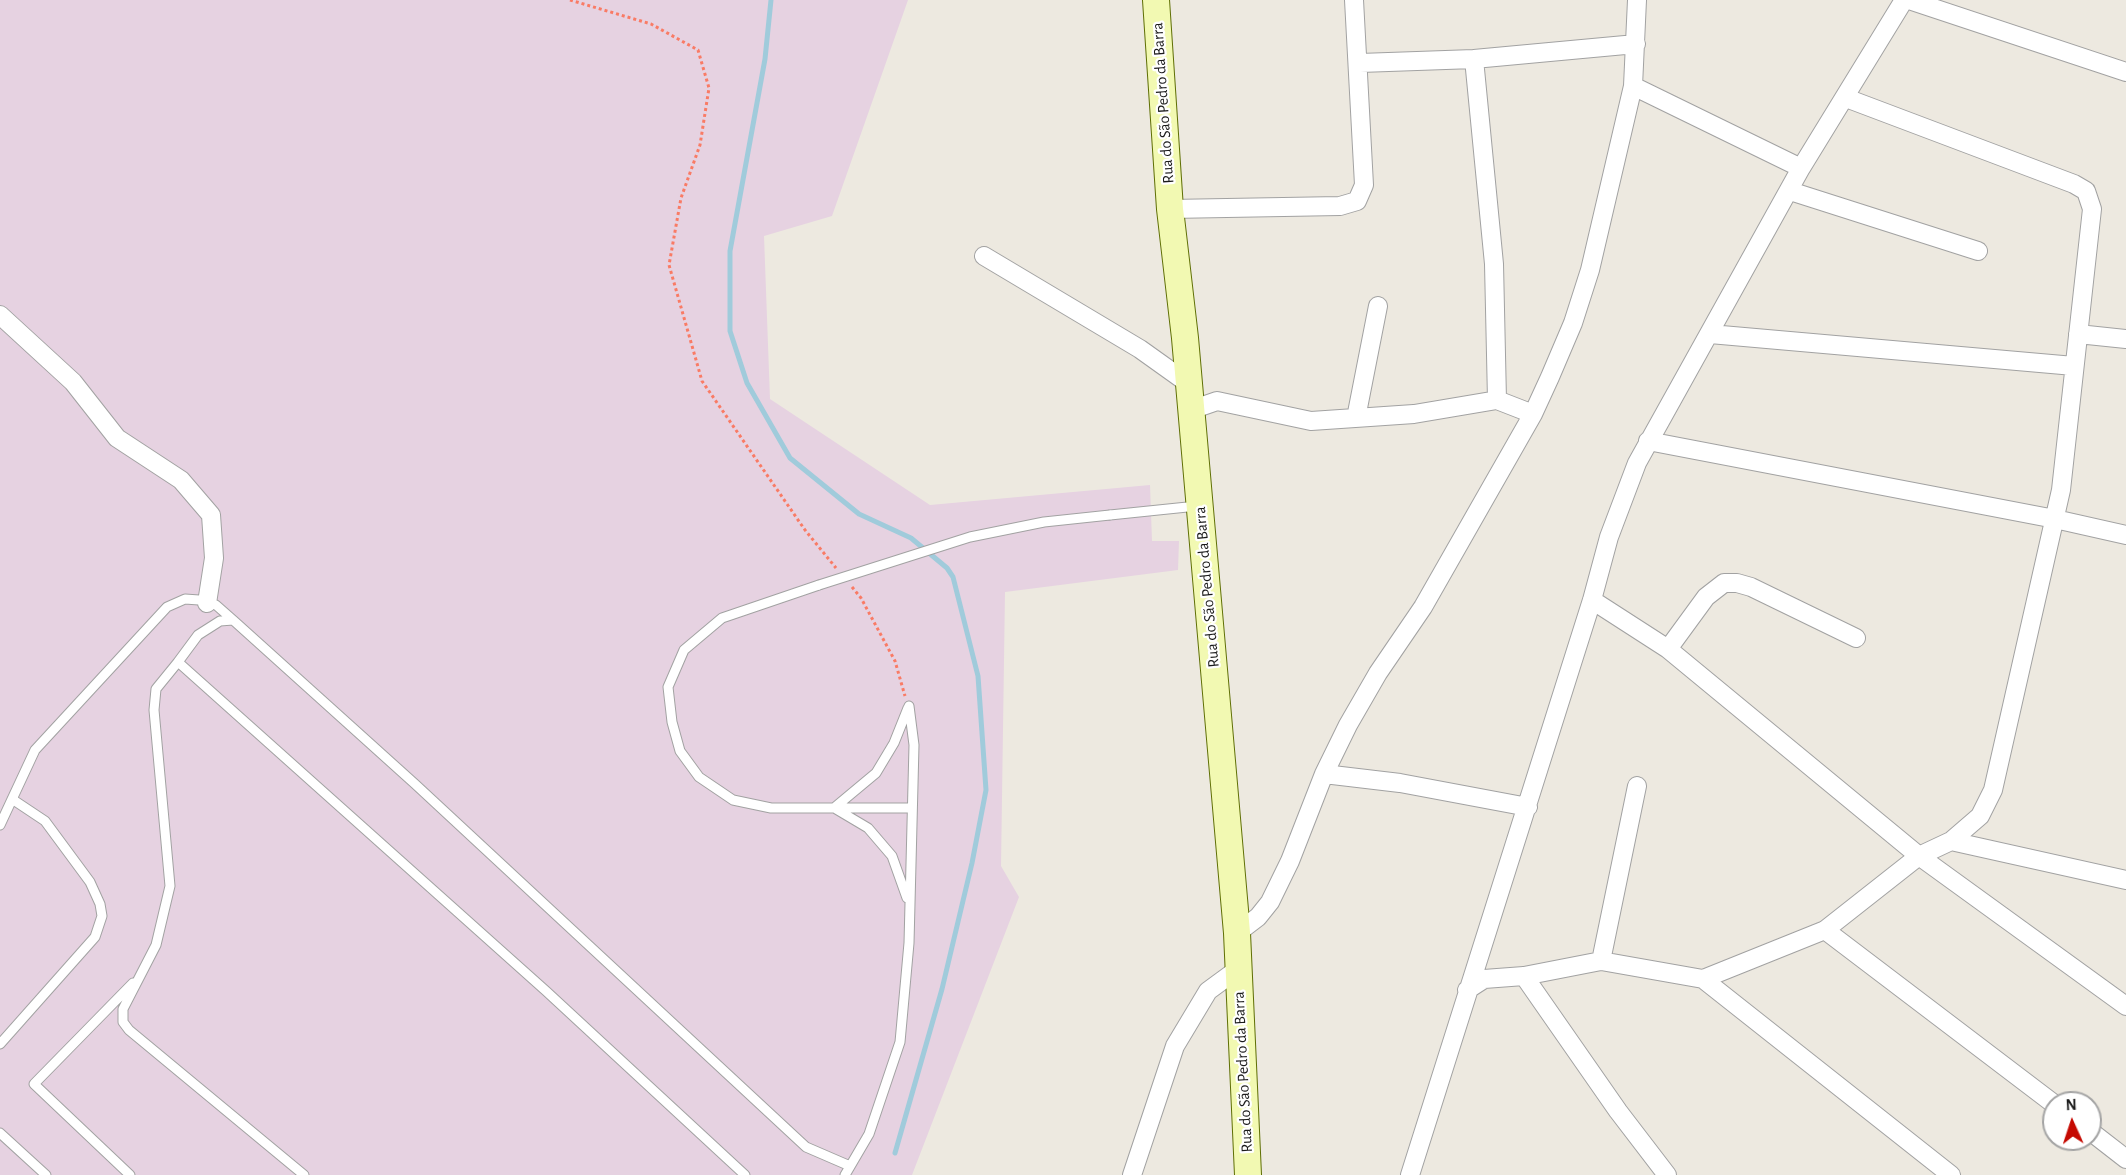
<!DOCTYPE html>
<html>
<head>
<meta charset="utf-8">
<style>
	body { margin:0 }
	#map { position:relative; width:2126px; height:1175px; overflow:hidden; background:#ede9e0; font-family:"Alegreya Sans",sans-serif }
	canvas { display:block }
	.north { position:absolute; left:2042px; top:1091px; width:60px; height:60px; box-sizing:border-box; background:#fff; border:2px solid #a4a4a4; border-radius:50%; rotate:357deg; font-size:16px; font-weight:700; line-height:24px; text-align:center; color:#1b1b1b }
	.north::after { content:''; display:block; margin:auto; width:21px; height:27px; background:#c50901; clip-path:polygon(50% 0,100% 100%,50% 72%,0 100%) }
</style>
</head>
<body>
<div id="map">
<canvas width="2126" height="1175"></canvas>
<div class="north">N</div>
</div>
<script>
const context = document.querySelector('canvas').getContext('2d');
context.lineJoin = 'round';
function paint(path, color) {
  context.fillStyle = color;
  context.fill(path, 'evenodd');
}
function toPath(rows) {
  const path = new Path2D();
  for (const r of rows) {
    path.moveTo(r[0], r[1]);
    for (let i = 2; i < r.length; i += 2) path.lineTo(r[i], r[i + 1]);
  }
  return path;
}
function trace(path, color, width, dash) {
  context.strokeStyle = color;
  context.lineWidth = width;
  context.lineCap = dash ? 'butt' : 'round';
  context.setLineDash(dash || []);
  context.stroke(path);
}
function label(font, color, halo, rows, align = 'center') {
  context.font = font + ' "Alegreya Sans",sans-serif';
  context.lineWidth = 4.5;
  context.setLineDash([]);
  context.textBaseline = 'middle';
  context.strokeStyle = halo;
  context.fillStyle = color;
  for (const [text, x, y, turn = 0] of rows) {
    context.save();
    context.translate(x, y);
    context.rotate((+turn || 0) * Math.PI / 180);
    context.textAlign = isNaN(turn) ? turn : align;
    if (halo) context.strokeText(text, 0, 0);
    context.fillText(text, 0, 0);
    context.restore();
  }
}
paint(toPath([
	[0,0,908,0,832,216,764,236,770,399,930,505,1150,485,1152,541,1179,541,1178,570,1005,592,1001,866,1019,897,912,1175,0,1175]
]), '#e6d2e1');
trace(toPath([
	[771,0,765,59,730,251,730,331,747,383,790,458,859,514,911,538,947,568,953,577,978,676,986,790,972,863,942,989,895,1153]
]), '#a0cbdb', 5);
const lane = toPath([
	[1110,515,1197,506],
	[819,585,722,618,684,650,668,687,672,722,680,751,699,777,733,800,771,808,912,808],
	[178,662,156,689,154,710,170,886,156,945,123,1009,123,1022,129,1030,304,1175],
	[834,808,876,773,894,743,908,708],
	[836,809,868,828,892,856,907,898],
	[0,825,35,750,167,607,185,599,199,600,216,605,233,620],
	[0,1044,95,937,102,916,100,904,90,882,45,821,12,799],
	[0,1133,46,1175],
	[130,1175,34,1084,133,983],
	[745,1175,546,991,178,662,198,635,220,621,233,620,415,784,806,1147,850,1166],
	[845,1175,869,1134,900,1042,909,943,914,745,909,706]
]);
const street = toPath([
	[1909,0,2126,72],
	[1474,59,1494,264,1497,400],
	[1360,63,1474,59,1636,44],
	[1633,86,1801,168],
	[1790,191,1978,251],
	[1170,209,1340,206,1357,201,1364,185,1354,0],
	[984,256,1140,349,1189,384],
	[0,315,73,382,117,438,181,480,211,515,214,558,207,603],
	[1710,334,2074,366],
	[2078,334,2126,339],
	[1191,410,1217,401,1311,421,1414,414,1497,400,1533,414],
	[1356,418,1378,306],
	[1648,441,2055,519,2126,535],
	[1592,600,1668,649,1919,856,2126,1006],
	[1668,649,1706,597,1724,583,1737,583,1751,587,1856,638],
	[1324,774,1400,783,1528,807],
	[1951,841,2126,880],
	[1825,930,2054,1104],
	[1237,933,1258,917,1270,902,1290,861,1324,774,1348,725,1378,673,1423,607,1533,414,1550,377,1573,323,1590,270,1633,86,1637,0],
	[1601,961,1637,786],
	[1524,976,1618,1111,1667,1175],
	[1703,979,1951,1175],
	[1467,990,1484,979,1524,976,1601,961,1703,979,1825,930,1919,856,1951,841,1980,816,1993,790,2061,490,2092,209,2086,191,2074,184,1846,98],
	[2090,1131,2126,1159],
	[1132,1175,1175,1046,1208,991,1238,969],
	[1410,1175,1592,600,1609,537,1637,463,1801,168,1904,0]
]);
const secondary = toPath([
	[1156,0,1170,209,1185,338,1237,933,1248,1175]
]);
trace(lane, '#a2a2a2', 11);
trace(street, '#a2a2a2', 20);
trace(secondary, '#5f6f05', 28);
trace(toPath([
	[570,0,651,24,698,50,709,88,700,145,681,198,669,265,702,381,805,530,836,568],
	[852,587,861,598,895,661,905,696]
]), '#f97b65', 3, [3, 3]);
trace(lane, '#fff', 9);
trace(street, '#fff', 18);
trace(secondary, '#f2f9b2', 26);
const laneBridge = toPath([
	[819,585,970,537,1044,522,1110,515]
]);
trace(laneBridge, '#a2a2a2', 11, []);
trace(laneBridge, '#fff', 9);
label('16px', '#1b1b1b', '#fff', [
	["Rua do São Pedro da Barra",1163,103,-94],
	["Rua do São Pedro da Barra",1207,587,-95],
	["Rua do São Pedro da Barra",1243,1072,-93]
]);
</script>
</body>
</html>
